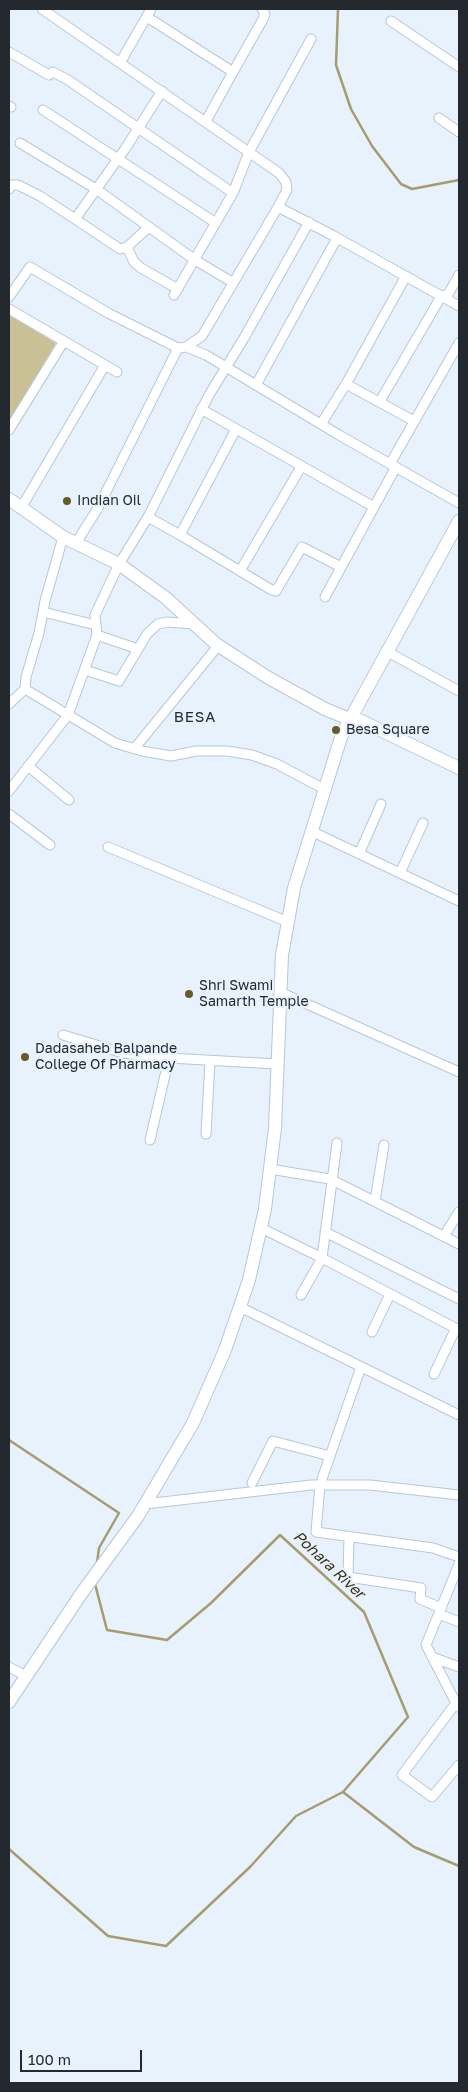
<!DOCTYPE html>
<html>
<head>
<meta charset="utf-8">
<style>
	body { margin:0 }
	#map { position:relative; width:468px; height:2092px; overflow:hidden; background:#e8f2fc; font-family:"Golos Text",sans-serif }
	canvas { display:block }
	.frame { position:absolute; inset:0; border:10px solid #23292f; pointer-events:none }
	.scale { position:absolute; left:20px; top:2050px; width:122px; height:22px; box-sizing:border-box; border:2px solid #23292f; border-top:0; padding-left:6px; font-size:15px; line-height:18px; white-space:nowrap; color:#23292f; -webkit-text-stroke:4px #e8f2fc; paint-order:stroke }
</style>
</head>
<body>
<div id="map">
<canvas width="468" height="2092"></canvas>
<div class="frame"></div>
<div class="scale">100 m</div>
</div>
<script>
const context = document.querySelector('canvas').getContext('2d');
context.lineJoin = 'round';
function paint(path, color) {
  context.fillStyle = color;
  context.fill(path, 'evenodd');
}
function toPath(rows) {
  const path = new Path2D();
  for (const r of rows) {
    path.moveTo(r[0], r[1]);
    for (let i = 2; i < r.length; i += 2) path.lineTo(r[i], r[i + 1]);
  }
  return path;
}
function trace(path, color, width, dash) {
  context.strokeStyle = color;
  context.lineWidth = width;
  context.lineCap = dash ? 'butt' : 'round';
  context.setLineDash(dash || []);
  context.stroke(path);
}
function label(font, color, halo, rows, align = 'center') {
  context.font = font + ' "Golos Text",sans-serif';
  context.lineWidth = 4.5;
  context.setLineDash([]);
  context.textBaseline = 'middle';
  context.strokeStyle = halo;
  context.fillStyle = color;
  for (const [text, x, y, turn = 0] of rows) {
    context.save();
    context.translate(x, y);
    context.rotate((+turn || 0) * Math.PI / 180);
    context.textAlign = isNaN(turn) ? turn : align;
    if (halo) context.strokeText(text, 0, 0);
    context.fillText(text, 0, 0);
    context.restore();
  }
}
paint(toPath([
	[9,315,56,343,9,422]
]), '#cac096');
trace(toPath([
	[338,9,336,65,351,109,372,146,401,184,412,189,459,180],
	[9,1440,119,1513,99,1548,97,1563],
	[95,1584,107,1630,167,1640,211,1603,280,1535,364,1612,408,1717,343,1792,414,1847,459,1866],
	[9,1849,108,1936,166,1946,250,1867,296,1816,343,1792]
]), '#a59c6f', 2.5);
const street = toPath([
	[42,9,279,173,286,182,287,190,278,207,332,235,459,306],
	[147,17,233,72,206,121],
	[391,21,459,67],
	[9,52,49,75,53,72,68,80,233,193],
	[120,63,151,9],
	[233,72,263,19,265,14,262,9],
	[9,106,11,107],
	[43,110,216,223],
	[439,118,459,132],
	[20,143,96,189,195,260,232,282],
	[9,189,11,185,18,185,40,196,75,219,125,149,162,91],
	[75,219,120,249,127,247,149,227],
	[127,247,134,262,141,268,178,289],
	[174,295,233,193,249,152,311,39],
	[9,297,30,267,108,313,178,348,186,347,206,355,339,435,459,503],
	[446,298,459,275],
	[9,309,117,372],
	[186,347,202,336,278,207],
	[346,384,414,421],
	[256,385,337,238],
	[380,401,442,295],
	[201,409,374,507,396,467],
	[321,424,346,384,406,276],
	[236,429,180,535,270,589,276,591,302,547,341,567],
	[9,430,64,341],
	[390,464,459,343],
	[21,508,105,365],
	[148,517,180,535],
	[63,537,45,601,39,633,26,677,25,689,115,743,142,751,171,756,196,751,227,751,252,755,277,764,324,789],
	[76,543,98,508,178,348],
	[240,571,301,467],
	[325,597,374,507],
	[43,612,96,625],
	[97,635,138,649],
	[388,652,459,691],
	[85,670,119,681,147,634,158,624,167,622,193,624],
	[9,704,25,689],
	[134,749,218,646],
	[28,766,69,800],
	[9,791,68,715,97,635,95,615,119,564,148,517,209,395,244,338,309,222],
	[9,814,50,845],
	[311,831,459,901],
	[108,847,288,922],
	[359,854,381,804],
	[400,873,423,823],
	[280,992,459,1072],
	[63,1035,123,1053,169,1058,277,1064],
	[206,1134,210,1061],
	[150,1140,169,1058],
	[270,1169,330,1179,459,1244],
	[375,1201,384,1145],
	[261,1228,322,1258,459,1330],
	[325,1232,459,1299],
	[444,1236,459,1212],
	[301,1295,322,1258,337,1143],
	[240,1307,459,1415],
	[372,1332,390,1294],
	[434,1374,456,1328],
	[322,1479,361,1367],
	[252,1483,273,1441,330,1456],
	[320,1485,316,1532,433,1548,459,1557],
	[145,1504,311,1485,370,1485,459,1495],
	[349,1537,348,1577,421,1588,420,1599,441,1608],
	[439,1614,459,1622],
	[432,1657,459,1667],
	[9,1667,26,1676],
	[456,1703,402,1775,432,1797,459,1765],
	[458,1707,426,1645,459,1564]
]);
const secondary = toPath([
	[9,499,63,537,119,564,166,598,216,644,267,677,325,709,349,719],
	[351,716,459,768],
	[9,1702,81,1594,138,1516,193,1423,225,1350,249,1280,265,1209,275,1128,282,955,294,888,342,734,459,521]
]);
trace(street, '#b8c7d7', 11);
trace(secondary, '#b8c7d7', 14);
trace(street, '#fff', 9);
trace(secondary, '#fff', 12);
for (const [x, y, r, color] of [
	[67,501,5,"#665a26"],
	[336,730,5,"#665a26"],
	[189,994,5,"#665a26"],
	[25,1057,5,"#665a26"]
]) {
  const dot = new Path2D();
  dot.arc(x, y, r, 0, 2 * Math.PI);
  context.fillStyle = color;
  context.fill(dot);
  trace(dot, '#e8f2fc', 2);
}
label('14px', '#23292f', '#e8f2fc', [
	["Indian Oil",77,501],
	["Besa Square",346,730],
	["Shri Swami",199,986],
	["Samarth Temple",199,1002],
	["Dadasaheb Balpande",35,1049],
	["College Of Pharmacy",35,1065]
], 'left');
context.letterSpacing = '1px';
label('15px', '#23292f', '#e8f2fc', [
	["BESA",195,717]
]);
context.letterSpacing = '0px';
label('italic 15px', '#393113', '#e8f2fc', [
	["Pohara River",329,1565,43]
]);
</script>
</body>
</html>
